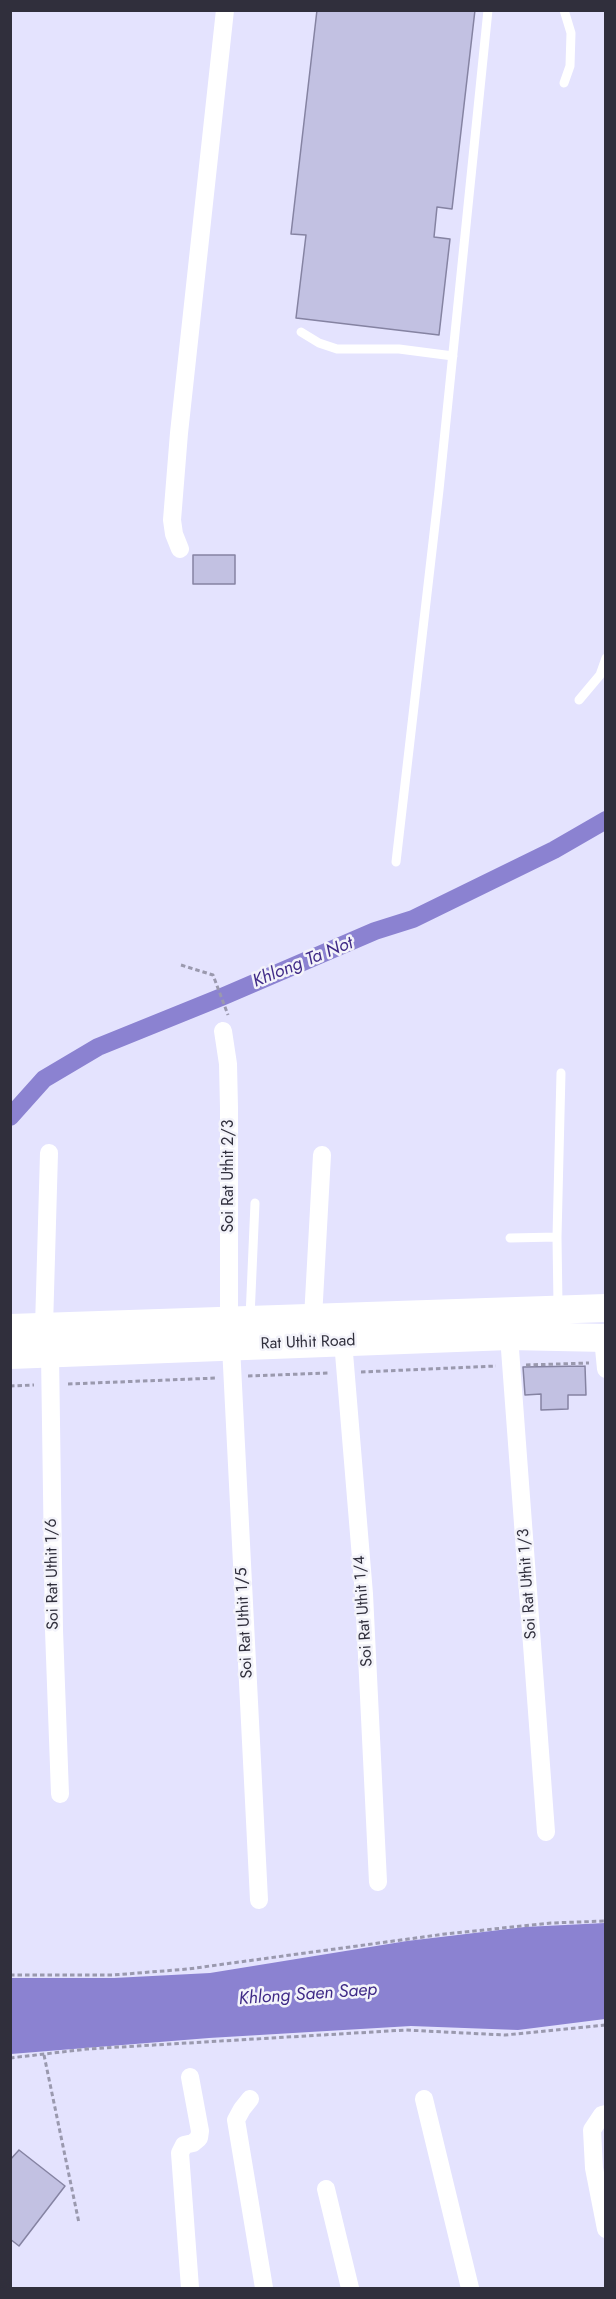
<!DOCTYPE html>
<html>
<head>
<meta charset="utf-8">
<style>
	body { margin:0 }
	#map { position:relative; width:616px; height:2299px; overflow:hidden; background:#e4e3fe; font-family:Jost,sans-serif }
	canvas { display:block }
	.frame { position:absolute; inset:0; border:12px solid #302f3c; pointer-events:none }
</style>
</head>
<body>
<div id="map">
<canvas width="616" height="2299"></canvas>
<div class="frame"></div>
</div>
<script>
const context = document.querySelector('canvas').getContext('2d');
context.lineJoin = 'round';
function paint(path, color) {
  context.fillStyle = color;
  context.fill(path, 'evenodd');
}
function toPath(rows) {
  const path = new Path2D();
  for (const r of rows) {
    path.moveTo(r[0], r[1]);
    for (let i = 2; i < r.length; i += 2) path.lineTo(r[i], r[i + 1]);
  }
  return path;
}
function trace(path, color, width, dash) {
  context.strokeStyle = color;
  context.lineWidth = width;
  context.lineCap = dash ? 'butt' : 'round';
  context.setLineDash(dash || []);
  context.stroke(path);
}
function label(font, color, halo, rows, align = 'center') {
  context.font = font + ' Jost,sans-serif';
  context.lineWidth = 5;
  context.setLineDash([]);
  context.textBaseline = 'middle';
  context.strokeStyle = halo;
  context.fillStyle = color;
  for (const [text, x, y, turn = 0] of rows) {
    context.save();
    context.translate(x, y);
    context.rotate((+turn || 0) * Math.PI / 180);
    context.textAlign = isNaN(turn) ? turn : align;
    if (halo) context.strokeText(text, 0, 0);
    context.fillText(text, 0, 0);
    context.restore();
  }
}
paint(toPath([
	[605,1923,605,2019,518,2030,411,2026,209,2038,11,2054,11,1978,114,1978,210,1973,407,1941,525,1927]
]), '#8b82d1');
trace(toPath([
	[10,1117,44,1079,98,1047,224,996,375,931,413,919,554,850,606,820]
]), '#8b82d1', 18);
const building = toPath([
	[317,10,475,10,452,209,437,207,434,237,450,239,439,335,296,318,306,235,291,234,317,10],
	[193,555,235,555,235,584,193,584,193,555],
	[585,1366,586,1395,568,1395,568,1409,541,1410,541,1394,525,1395,523,1367,585,1366],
	[19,2150,65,2186,19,2246,10,2239,10,2160,19,2150]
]);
paint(building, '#c2c1e2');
trace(building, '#8583a2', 1.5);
trace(toPath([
	[181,965,213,975,228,1015],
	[526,1365,589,1363],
	[361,1372,496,1366],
	[248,1376,328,1373],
	[68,1384,217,1378],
	[10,1386,34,1385],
	[10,1975,113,1975,188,1969,445,1934,551,1923,606,1921],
	[44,2055,79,2223],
	[10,2058,87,2049,406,2030,505,2035,606,2025]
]), '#9a99ae', 3, [4.5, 3]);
trace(toPath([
	[564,10,571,33,570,66,564,83],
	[301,332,319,343,337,349,399,349,453,356],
	[579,700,600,675,606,658],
	[396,862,439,490,488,10],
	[557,1237,561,1073],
	[510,1238,557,1237,558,1305],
	[250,1317,255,1203]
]), '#fff', 9);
trace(toPath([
	[180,549,174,534,172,520,179,433,225,10],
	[223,1031,228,1064,229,1108,229,1321],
	[313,1318,322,1155],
	[44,1327,49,1153],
	[509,1336,546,1832],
	[603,1338,606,1369],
	[343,1341,364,1594,378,1882],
	[231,1346,259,1900],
	[50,1354,54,1630,60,1794],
	[250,2099,242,2109,236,2120,264,2288],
	[424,2099,470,2288],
	[606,2114,602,2115,592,2130,594,2168,606,2229],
	[326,2189,350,2288],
	[190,2288,180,2153,184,2145,193,2143,199,2138,200,2131,190,2077]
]), '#fff', 18);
trace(toPath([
	[10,1328,606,1308],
	[10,1355,509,1336,606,1338]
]), '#fff', 28);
label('16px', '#302f3c', '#f3f3fa', [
	["Soi Rat Uthit 2/3",229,1176,-90],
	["Rat Uthit Road",308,1343,-2],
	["Soi Rat Uthit 1/6",53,1574,-91],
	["Soi Rat Uthit 1/3",528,1584,-94],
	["Soi Rat Uthit 1/4",364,1611,-94],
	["Soi Rat Uthit 1/5",245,1623,-93]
]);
label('italic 18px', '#402b87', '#f3f3fa', [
	["Khlong Ta Not",303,963,-22],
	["Khlong Saen Saep",308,1995,-4]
]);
</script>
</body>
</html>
